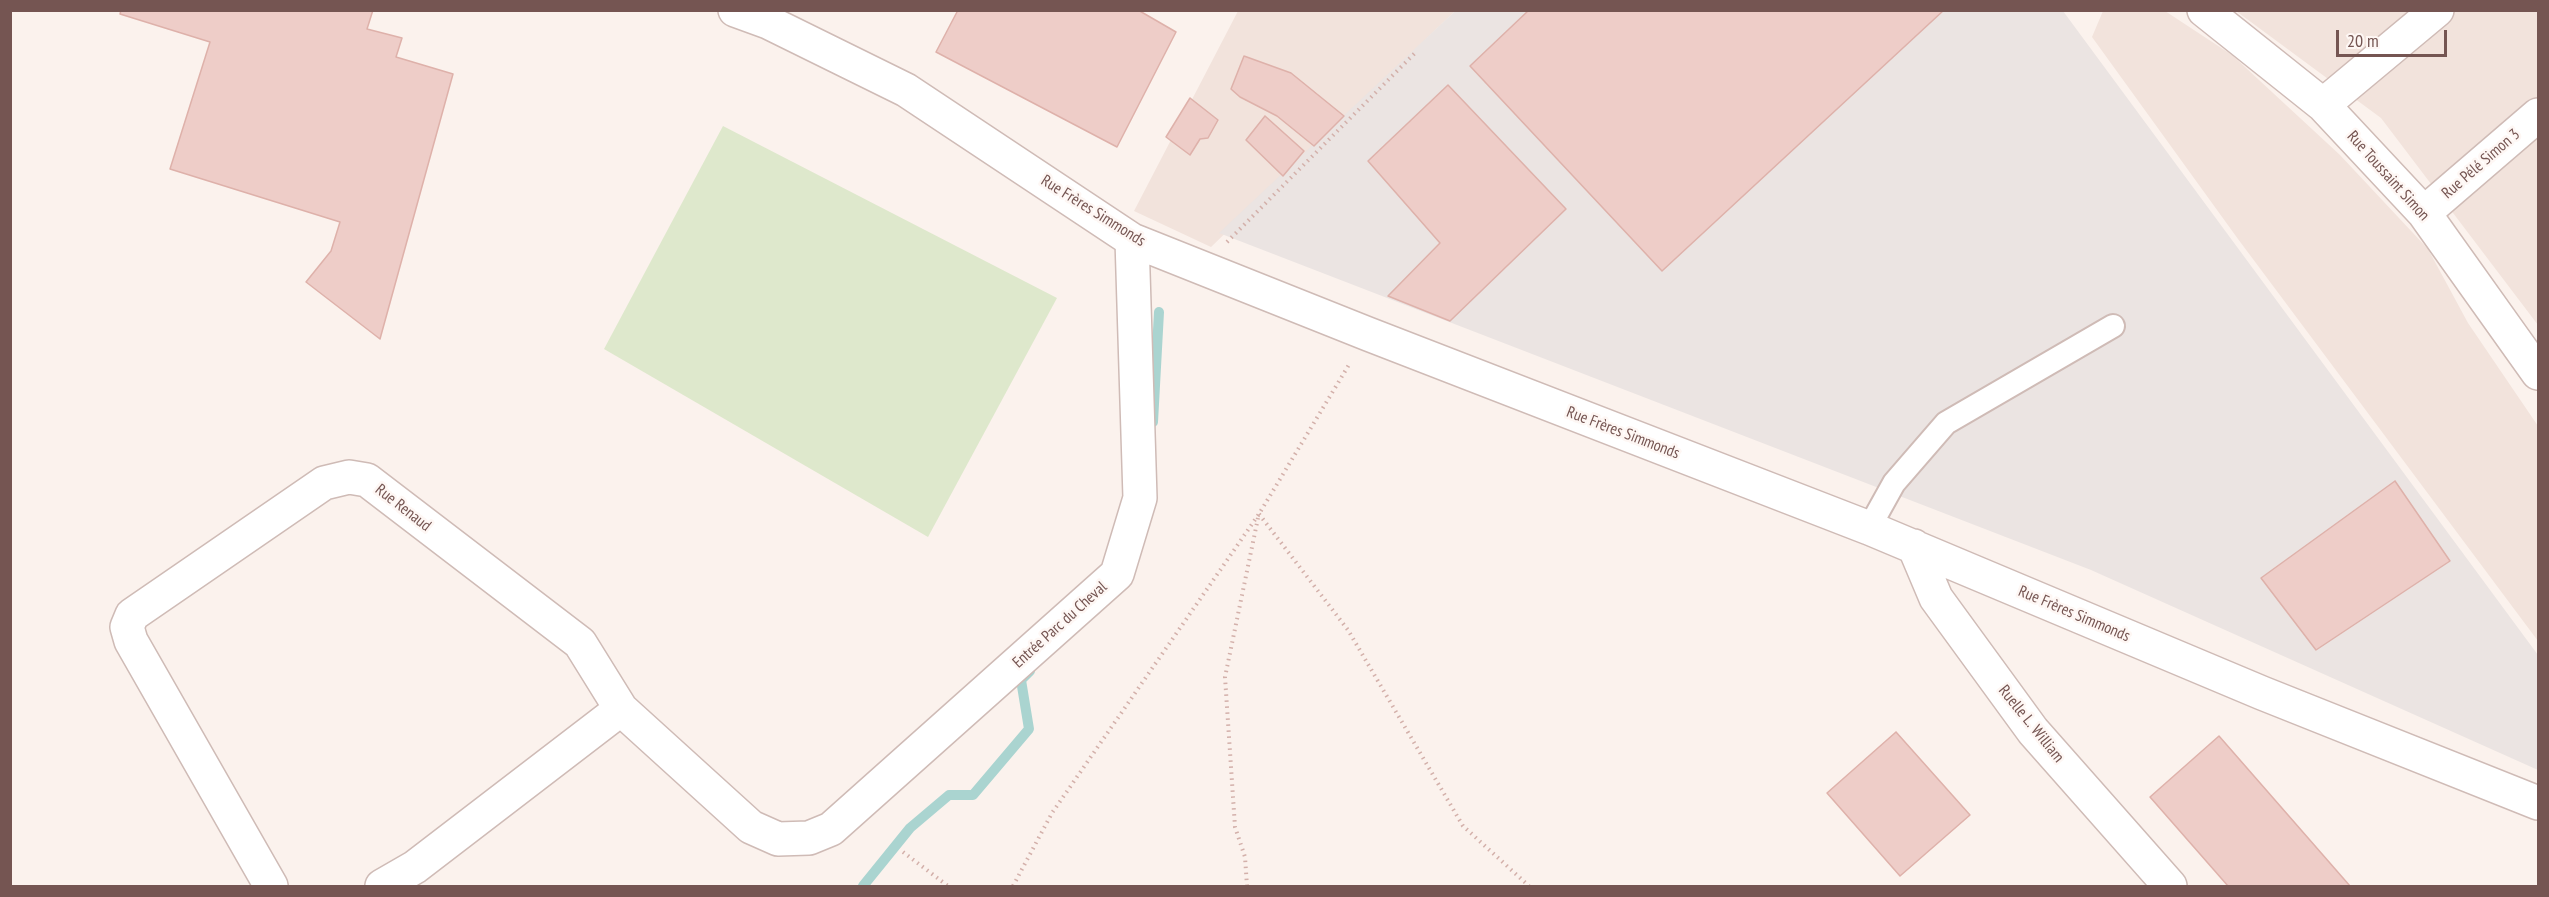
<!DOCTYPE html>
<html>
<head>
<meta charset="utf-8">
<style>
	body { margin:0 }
	#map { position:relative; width:2549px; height:897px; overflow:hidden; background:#fbf2ed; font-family:"PT Sans Narrow",sans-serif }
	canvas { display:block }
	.frame { position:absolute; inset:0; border:12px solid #755552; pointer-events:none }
	.scale { position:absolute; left:2336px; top:30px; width:111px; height:27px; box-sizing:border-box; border:3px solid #755552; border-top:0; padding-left:8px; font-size:18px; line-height:21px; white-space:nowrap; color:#755552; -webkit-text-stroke:4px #fef7f4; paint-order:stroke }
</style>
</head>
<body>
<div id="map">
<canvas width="2549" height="897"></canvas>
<div class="frame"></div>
<div class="scale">20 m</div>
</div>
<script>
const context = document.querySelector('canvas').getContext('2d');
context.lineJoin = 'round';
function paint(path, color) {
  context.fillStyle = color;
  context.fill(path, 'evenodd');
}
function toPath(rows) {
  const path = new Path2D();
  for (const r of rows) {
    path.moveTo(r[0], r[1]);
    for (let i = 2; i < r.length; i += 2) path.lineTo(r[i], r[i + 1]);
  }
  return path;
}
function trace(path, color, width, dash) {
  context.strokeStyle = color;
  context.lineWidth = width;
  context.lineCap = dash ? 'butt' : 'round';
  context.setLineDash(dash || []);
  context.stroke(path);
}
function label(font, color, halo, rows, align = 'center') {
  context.font = font + ' "PT Sans Narrow",sans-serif';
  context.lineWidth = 5;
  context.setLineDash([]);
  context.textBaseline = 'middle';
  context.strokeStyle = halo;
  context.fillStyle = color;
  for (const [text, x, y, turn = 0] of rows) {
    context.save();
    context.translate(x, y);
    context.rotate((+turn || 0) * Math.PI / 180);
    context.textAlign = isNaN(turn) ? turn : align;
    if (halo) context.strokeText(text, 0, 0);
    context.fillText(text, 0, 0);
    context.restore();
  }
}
paint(toPath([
	[1238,11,1455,11,1211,247,1134,211],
	[2103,11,2165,11,2232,55,2340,155,2428,249,2468,323,2538,426,2538,641,2238,239,2092,37],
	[2236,11,2538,11,2538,325,2381,118]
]), '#f2e3dc');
paint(toPath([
	[1455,11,2063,11,2538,655,2538,770,2091,570,1219,233]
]), '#ebe4e2');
paint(toPath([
	[723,126,1057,298,928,537,604,349]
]), '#dee8cc');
trace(toPath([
	[1153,422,1159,312],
	[863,886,910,828,949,795,973,795,1029,729,1021,680,1030,671]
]), '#aad4d0', 10);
const building = toPath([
	[121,10,373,10,367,29,402,38,396,57,453,74,380,339,306,282,331,251,340,222,170,169,210,42,120,14,121,10],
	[958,10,1138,10,1176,32,1117,147,936,52,958,10],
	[1529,10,1944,10,1662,271,1470,66,1529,10],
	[1244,56,1291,73,1344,116,1314,146,1277,116,1240,97,1231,89,1244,56],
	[1448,85,1566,209,1450,321,1388,296,1440,243,1368,161,1448,85],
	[1190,98,1218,120,1208,138,1200,139,1190,155,1166,137,1190,98],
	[1265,116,1304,151,1283,176,1246,140,1265,116],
	[2395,481,2450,561,2316,650,2261,578,2395,481],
	[1896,732,1970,815,1900,876,1827,793,1896,732],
	[2219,736,2350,886,2228,886,2150,797,2219,736]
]);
paint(building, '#eecdc8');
trace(building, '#deb1aa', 1.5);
const service = toPath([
	[1869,528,1894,483,1946,423,2113,326]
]);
const minor = toPath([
	[735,10,768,22,906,90,1132,240,1368,334,1869,528,2262,693,2538,803],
	[2204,10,2323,105,2424,213,2538,373],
	[2323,105,2437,10],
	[2424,213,2538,115],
	[1914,546,1936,598,2033,731,2170,886],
	[271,886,131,641,127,627,132,615,324,483,349,477,367,480,580,643,621,709,751,827,778,839,809,838,831,829,1117,574,1140,498,1132,240],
	[382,886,415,867,621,709]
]);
trace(service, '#cfbbb6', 26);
trace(minor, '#cfbbb6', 36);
trace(toPath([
	[1227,242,1415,53],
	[1259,514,1348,630,1463,826,1529,886],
	[903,852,948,886],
	[1013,886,1052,813,1259,514,1350,363],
	[1247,886,1245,857,1235,827,1225,677,1258,518]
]), '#d3b0aa', 4, [1.5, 4.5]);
trace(service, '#fff', 22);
trace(minor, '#fff', 33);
label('16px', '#755552', '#fef7f4', [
	["Rue Pélé Simon 3",2481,164,-41],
	["Rue Toussaint Simon",2388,176,48],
	["Rue Frères Simmonds",1093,211,32],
	["Rue Frères Simmonds",1623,433,21],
	["Rue Renaud",403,508,38],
	["Rue Frères Simmonds",2074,614,23],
	["Entrée Parc du Cheval",1060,625,-42],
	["Ruelle L. William",2031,724,51]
]);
</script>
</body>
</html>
